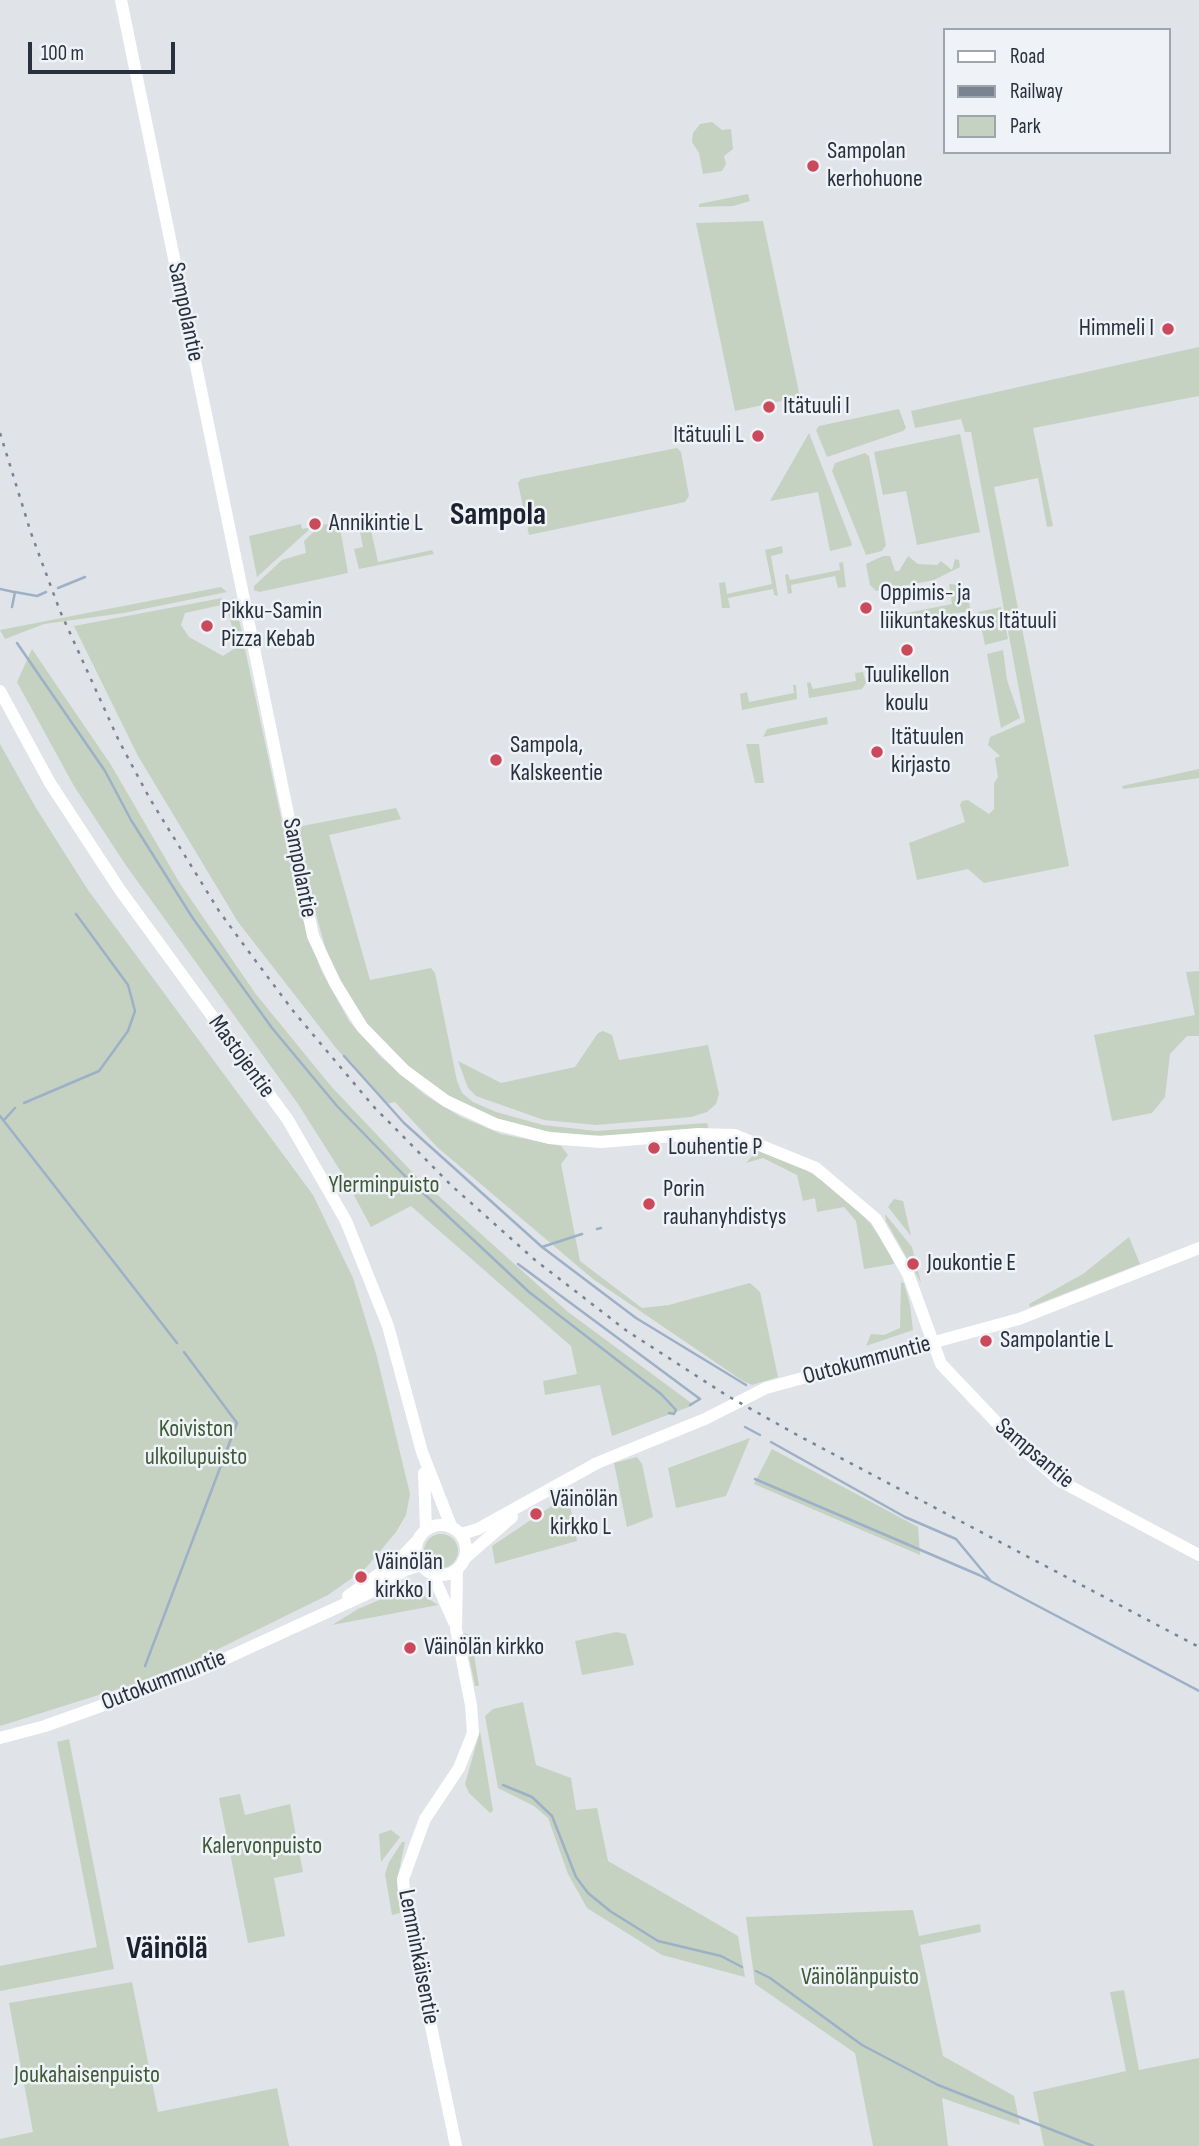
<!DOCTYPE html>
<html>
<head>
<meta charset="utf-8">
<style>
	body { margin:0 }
	#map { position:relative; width:1199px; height:2146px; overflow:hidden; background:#e0e3e8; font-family:"Sofia Sans Condensed",sans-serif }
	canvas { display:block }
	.legend { position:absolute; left:943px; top:28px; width:228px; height:126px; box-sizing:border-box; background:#eff2f6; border:2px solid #a0a5ad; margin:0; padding:9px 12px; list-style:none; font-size:21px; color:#29313f }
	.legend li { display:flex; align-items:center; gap:14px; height:35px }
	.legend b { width:35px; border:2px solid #a0a5ad }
	.scale { position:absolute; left:28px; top:42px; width:147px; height:32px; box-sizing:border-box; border:4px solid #29313f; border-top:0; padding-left:9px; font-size:21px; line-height:24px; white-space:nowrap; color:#29313f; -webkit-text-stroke:5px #eff2f6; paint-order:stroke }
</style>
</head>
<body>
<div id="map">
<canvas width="1199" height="2146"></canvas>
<ul class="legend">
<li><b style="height:9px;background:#fff"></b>Road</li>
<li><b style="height:9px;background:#7a8391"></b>Railway</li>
<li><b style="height:19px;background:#c5d2c1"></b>Park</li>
</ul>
<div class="scale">100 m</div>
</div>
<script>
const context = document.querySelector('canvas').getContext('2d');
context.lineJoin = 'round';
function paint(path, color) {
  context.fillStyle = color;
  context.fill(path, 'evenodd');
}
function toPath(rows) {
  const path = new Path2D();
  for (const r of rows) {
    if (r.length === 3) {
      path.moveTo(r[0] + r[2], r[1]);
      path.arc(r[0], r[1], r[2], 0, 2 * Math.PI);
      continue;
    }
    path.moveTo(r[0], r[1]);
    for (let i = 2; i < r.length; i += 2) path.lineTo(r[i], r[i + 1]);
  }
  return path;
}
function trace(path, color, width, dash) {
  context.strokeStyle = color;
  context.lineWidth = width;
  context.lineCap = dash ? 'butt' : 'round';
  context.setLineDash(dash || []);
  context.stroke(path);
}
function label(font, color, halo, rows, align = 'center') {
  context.font = font + ' "Sofia Sans Condensed",sans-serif';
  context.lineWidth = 5;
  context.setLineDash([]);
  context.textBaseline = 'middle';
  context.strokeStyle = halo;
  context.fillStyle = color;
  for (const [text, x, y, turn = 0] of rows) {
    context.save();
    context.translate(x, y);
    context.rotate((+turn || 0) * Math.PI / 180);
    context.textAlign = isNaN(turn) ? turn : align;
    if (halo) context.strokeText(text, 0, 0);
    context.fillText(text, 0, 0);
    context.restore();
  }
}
paint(toPath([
	[712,122,722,130,731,129,733,149,724,156,726,164,722,171,703,174,699,153,692,142,693,133,700,124],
	[748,194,750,201,733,206,699,207,699,204],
	[763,221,800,397,735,411,696,223],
	[1199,347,1199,396,1033,428,1053,526,1047,527,1038,478,994,487,1069,866,984,883,968,869,917,880,909,843,965,822,960,805,962,801,968,800,989,814,994,809,994,783,998,777,995,758,1000,756,988,745,990,737,1025,722,971,432,965,432,961,419,915,428,911,411],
	[899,409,906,428,903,431,827,457,816,430,819,426],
	[809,433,852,544,851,546,830,551,818,492,770,501],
	[960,434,980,532,917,545,906,491,883,495,874,452],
	[677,448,681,452,689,496,685,502,529,535,518,483,521,479],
	[865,453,869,456,886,545,882,551,866,555,832,471,835,463],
	[377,513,379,517,369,521,378,562,432,550,434,554,359,569,354,549,363,547,358,521,349,522,348,519],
	[339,522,348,573,259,592,254,590,254,586,282,560,306,553,304,541,321,525],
	[301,524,302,529,312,527,257,577,249,536],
	[782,546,783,553,771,556,778,596,774,595,773,589,728,598,730,608,722,608,719,583,725,582,727,594,772,584,765,550],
	[883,556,890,556,895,571,899,571,908,556,918,564,937,565,941,561,952,570,955,559,959,560,960,567,934,580,876,591,870,585,866,564],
	[843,562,846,587,838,588,835,576,791,585,792,593,788,594,785,575,788,574,790,580,840,570,839,563],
	[949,584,960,585,966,591,971,611,887,624,892,616,952,604],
	[221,587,227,592,124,613,44,624,5,639,0,630],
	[233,597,242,632,235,637,226,605],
	[222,598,221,605,185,613,181,625,189,637,223,656,238,646,245,649,303,920,321,970,349,1021,381,1057,425,1095,461,1117,501,1134,561,1146,568,1155,561,1164,580,1261,642,1308,669,1305,750,1283,760,1292,778,1377,752,1385,743,1381,593,1279,437,1147,395,1102,386,1104,336,1048,238,922,138,756,74,626],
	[1001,607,1008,639,985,645,978,612],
	[32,649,111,765,179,882,255,993,330,1085,412,1172,568,1312,694,1405,612,1436,600,1385,545,1395,543,1381,577,1374,571,1346,411,1206,371,1227,343,1175,298,1104,125,864,74,786,17,682],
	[1003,650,1007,680,1020,718,1001,728,987,654],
	[863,672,866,683,862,689,809,698,807,683,810,682,813,689,856,681,855,673],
	[793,685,796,685,797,699,742,710,740,694,747,692,749,702,794,693],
	[827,717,828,724,763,737,767,729],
	[0,744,36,808,88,890,313,1195,353,1278,377,1357,410,1494,406,1515,396,1532,365,1569,328,1595,202,1657,140,1682,0,1726],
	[746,744,759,744,764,783,755,783],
	[1199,769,1199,778,1123,789,1122,786],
	[396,808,401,819,329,835,370,980,431,968,435,973,457,1081,462,1093,473,1102,496,1112,543,1125,596,1131,707,1123,709,1130,591,1136,544,1131,495,1118,452,1098,402,1062,370,1028,342,983,326,950,315,911,299,834,302,826],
	[1199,971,1199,1036,1187,1036,1170,1054,1165,1097,1152,1113,1112,1121,1094,1035,1195,1015,1186,972],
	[603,1031,612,1035,619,1060,708,1045,719,1094,716,1104,707,1112,691,1117,596,1125,544,1120,476,1096,468,1088,458,1061,501,1083,575,1067,598,1033],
	[757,1150,804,1168,846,1198,870,1223,889,1249,894,1264,864,1269,856,1221,844,1207,817,1212,815,1198,803,1201,797,1175,763,1158,746,1163],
	[894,1199,903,1201,911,1236,888,1207],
	[885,1214,912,1247,921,1283,886,1221],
	[1129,1237,1140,1264,1030,1307,1029,1304,1083,1274],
	[901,1282,904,1283,910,1305,913,1330,866,1346,871,1334,884,1335,900,1328],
	[750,1438,726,1496,676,1508,668,1468],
	[772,1449,918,1527,920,1555,754,1484],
	[637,1457,642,1464,653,1517,627,1527,614,1463],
	[568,1495,577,1541,495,1564,492,1546],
	[441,1551,17],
	[410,1587,438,1605,332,1625,358,1609],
	[616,1632,626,1634,634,1665,582,1675,575,1641],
	[464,1633,471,1635,479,1686,475,1686],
	[523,1702,536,1765,571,1778,576,1810,597,1808,608,1861,738,1936,745,1977,662,1955,587,1908,568,1874,548,1818,534,1806,498,1788,485,1716,493,1709],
	[480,1731,493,1811,490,1813,469,1793,465,1784],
	[69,1739,114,1969,0,1991,0,1966,97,1947,57,1742],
	[240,1794,245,1815,290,1804,303,1872,274,1878,285,1936,248,1943,219,1798],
	[391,1830,400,1837,381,1862,379,1834],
	[402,1842,405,1842,397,1881,400,1913,392,1915,385,1874,389,1862],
	[913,1910,919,1936,980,1924,981,1932,920,1945,943,2056,1014,2096,1020,2125,942,2098,948,2146,873,2146,855,2053,755,1984,746,1917],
	[132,1982,158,2112,277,2088,289,2146,0,2146,0,2139,33,2132,9,2003],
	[1124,1990,1139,2070,1199,2058,1199,2146,1044,2146,1033,2092,1126,2071,1110,1992]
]), '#c5d2c1');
trace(toPath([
	[58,588,85,577],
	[0,589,14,592],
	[12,607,15,592,37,596,46,592],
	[17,643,105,771,131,820,192,917,272,1028,337,1106,404,1175,529,1292,661,1394,676,1410,674,1414,669,1413],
	[344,1056,404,1123,542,1247,636,1318,746,1385],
	[24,1103,99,1071,128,1031,135,1011,128,985,76,914],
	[0,1116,177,1343],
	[4,1120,15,1108],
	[597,1229,601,1228],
	[542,1247,582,1234],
	[518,1264,700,1399,690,1405],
	[745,1427,760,1435],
	[771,1442,905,1517,956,1539,990,1580],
	[755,1479,979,1575,1199,1691],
	[145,1666,237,1423,184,1352],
	[503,1785,532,1797,552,1816,576,1877,588,1893,610,1911,658,1941,721,1956,742,1967],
	[756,1971,770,1978,862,2045,938,2085,1093,2146]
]), '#9cb1c7', 2.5);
trace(toPath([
	[121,0,313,936,335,983,362,1027,404,1070,446,1101,495,1124,549,1138,601,1142,698,1134,735,1135,816,1168,876,1219,908,1274,941,1364,1016,1443,1060,1481,1199,1555],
	[0,691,50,783,120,890,288,1120,346,1221,388,1326,422,1452,451,1526],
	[424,1473,426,1530],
	[441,1550,25],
	[461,1534,478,1529,597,1463,705,1419,766,1388,1019,1319,1199,1248],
	[464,1559,512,1517],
	[432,1573,454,1622],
	[348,1596,399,1560,418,1540],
	[0,1738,45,1726,196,1672,369,1593,405,1570,421,1565],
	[456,2146,405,1902,403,1879,425,1819,459,1768,473,1733,471,1705,456,1629,457,1570]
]), '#fff', 12);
trace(toPath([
	[0,433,31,533,60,611,119,741,150,799,219,911,246,948,294,1012,374,1107,452,1186,535,1260,627,1331,726,1395,799,1436,1199,1647]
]), '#7a8391', 2.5, [3.5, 7]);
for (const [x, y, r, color] of [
	[813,166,7,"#ca495b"],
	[1168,329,7,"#ca495b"],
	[769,407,7,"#ca495b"],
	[758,436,7,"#ca495b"],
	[315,524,7,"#ca495b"],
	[866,608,7,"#ca495b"],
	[207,626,7,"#ca495b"],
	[907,650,7,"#ca495b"],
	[877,752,7,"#ca495b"],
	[496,760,7,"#ca495b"],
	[654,1148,7,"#ca495b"],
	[649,1204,7,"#ca495b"],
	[913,1264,7,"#ca495b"],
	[986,1341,7,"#ca495b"],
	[536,1514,7,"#ca495b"],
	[361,1577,7,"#ca495b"],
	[410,1648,7,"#ca495b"]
]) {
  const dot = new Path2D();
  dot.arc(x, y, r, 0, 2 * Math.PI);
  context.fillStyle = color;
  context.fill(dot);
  trace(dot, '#eff2f6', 2.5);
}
label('24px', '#29313f', '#eff2f6', [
	["Sampolan",827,152],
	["kerhohuone",827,180],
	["Himmeli I",1154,329,"right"],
	["Itätuuli I",783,407],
	["Itätuuli L",744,436,"right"],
	["Annikintie L",329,524],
	["Oppimis- ja",880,594],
	["liikuntakeskus Itätuuli",880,622],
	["Pikku-Samin",221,612],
	["Pizza Kebab",221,640],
	["Tuulikellon",907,676,"center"],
	["koulu",907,704,"center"],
	["Itätuulen",891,738],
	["kirjasto",891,766],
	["Sampola,",510,746],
	["Kalskeentie",510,774],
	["Louhentie P",668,1148],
	["Porin",663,1190],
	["rauhanyhdistys",663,1218],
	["Joukontie E",927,1264],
	["Sampolantie L",1000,1341],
	["Väinölän",550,1500],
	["kirkko L",550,1528],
	["Väinölän",375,1563],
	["kirkko I",375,1591],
	["Väinölän kirkko",424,1648]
], 'left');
label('24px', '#29313f', '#eff2f6', [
	["Sampolantie",185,312,78],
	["Sampolantie",299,868,79],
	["Mastojentie",241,1057,54],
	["Outokummuntie",867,1361,-15],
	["Sampsantie",1034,1454,40],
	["Outokummuntie",164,1681,-21],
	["Lemminkäisentie",418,1957,79]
]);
label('24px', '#3d5b37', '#eff2f6', [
	["Ylerminpuisto",384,1186],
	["Koiviston",196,1430],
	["ulkoilupuisto",196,1458],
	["Kalervonpuisto",262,1847],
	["Väinölänpuisto",860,1978],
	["Joukahaisenpuisto",87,2076]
]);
label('bold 32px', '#1b2230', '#eff2f6', [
	["Sampola",498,516],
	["Väinölä",167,1950]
]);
</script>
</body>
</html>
